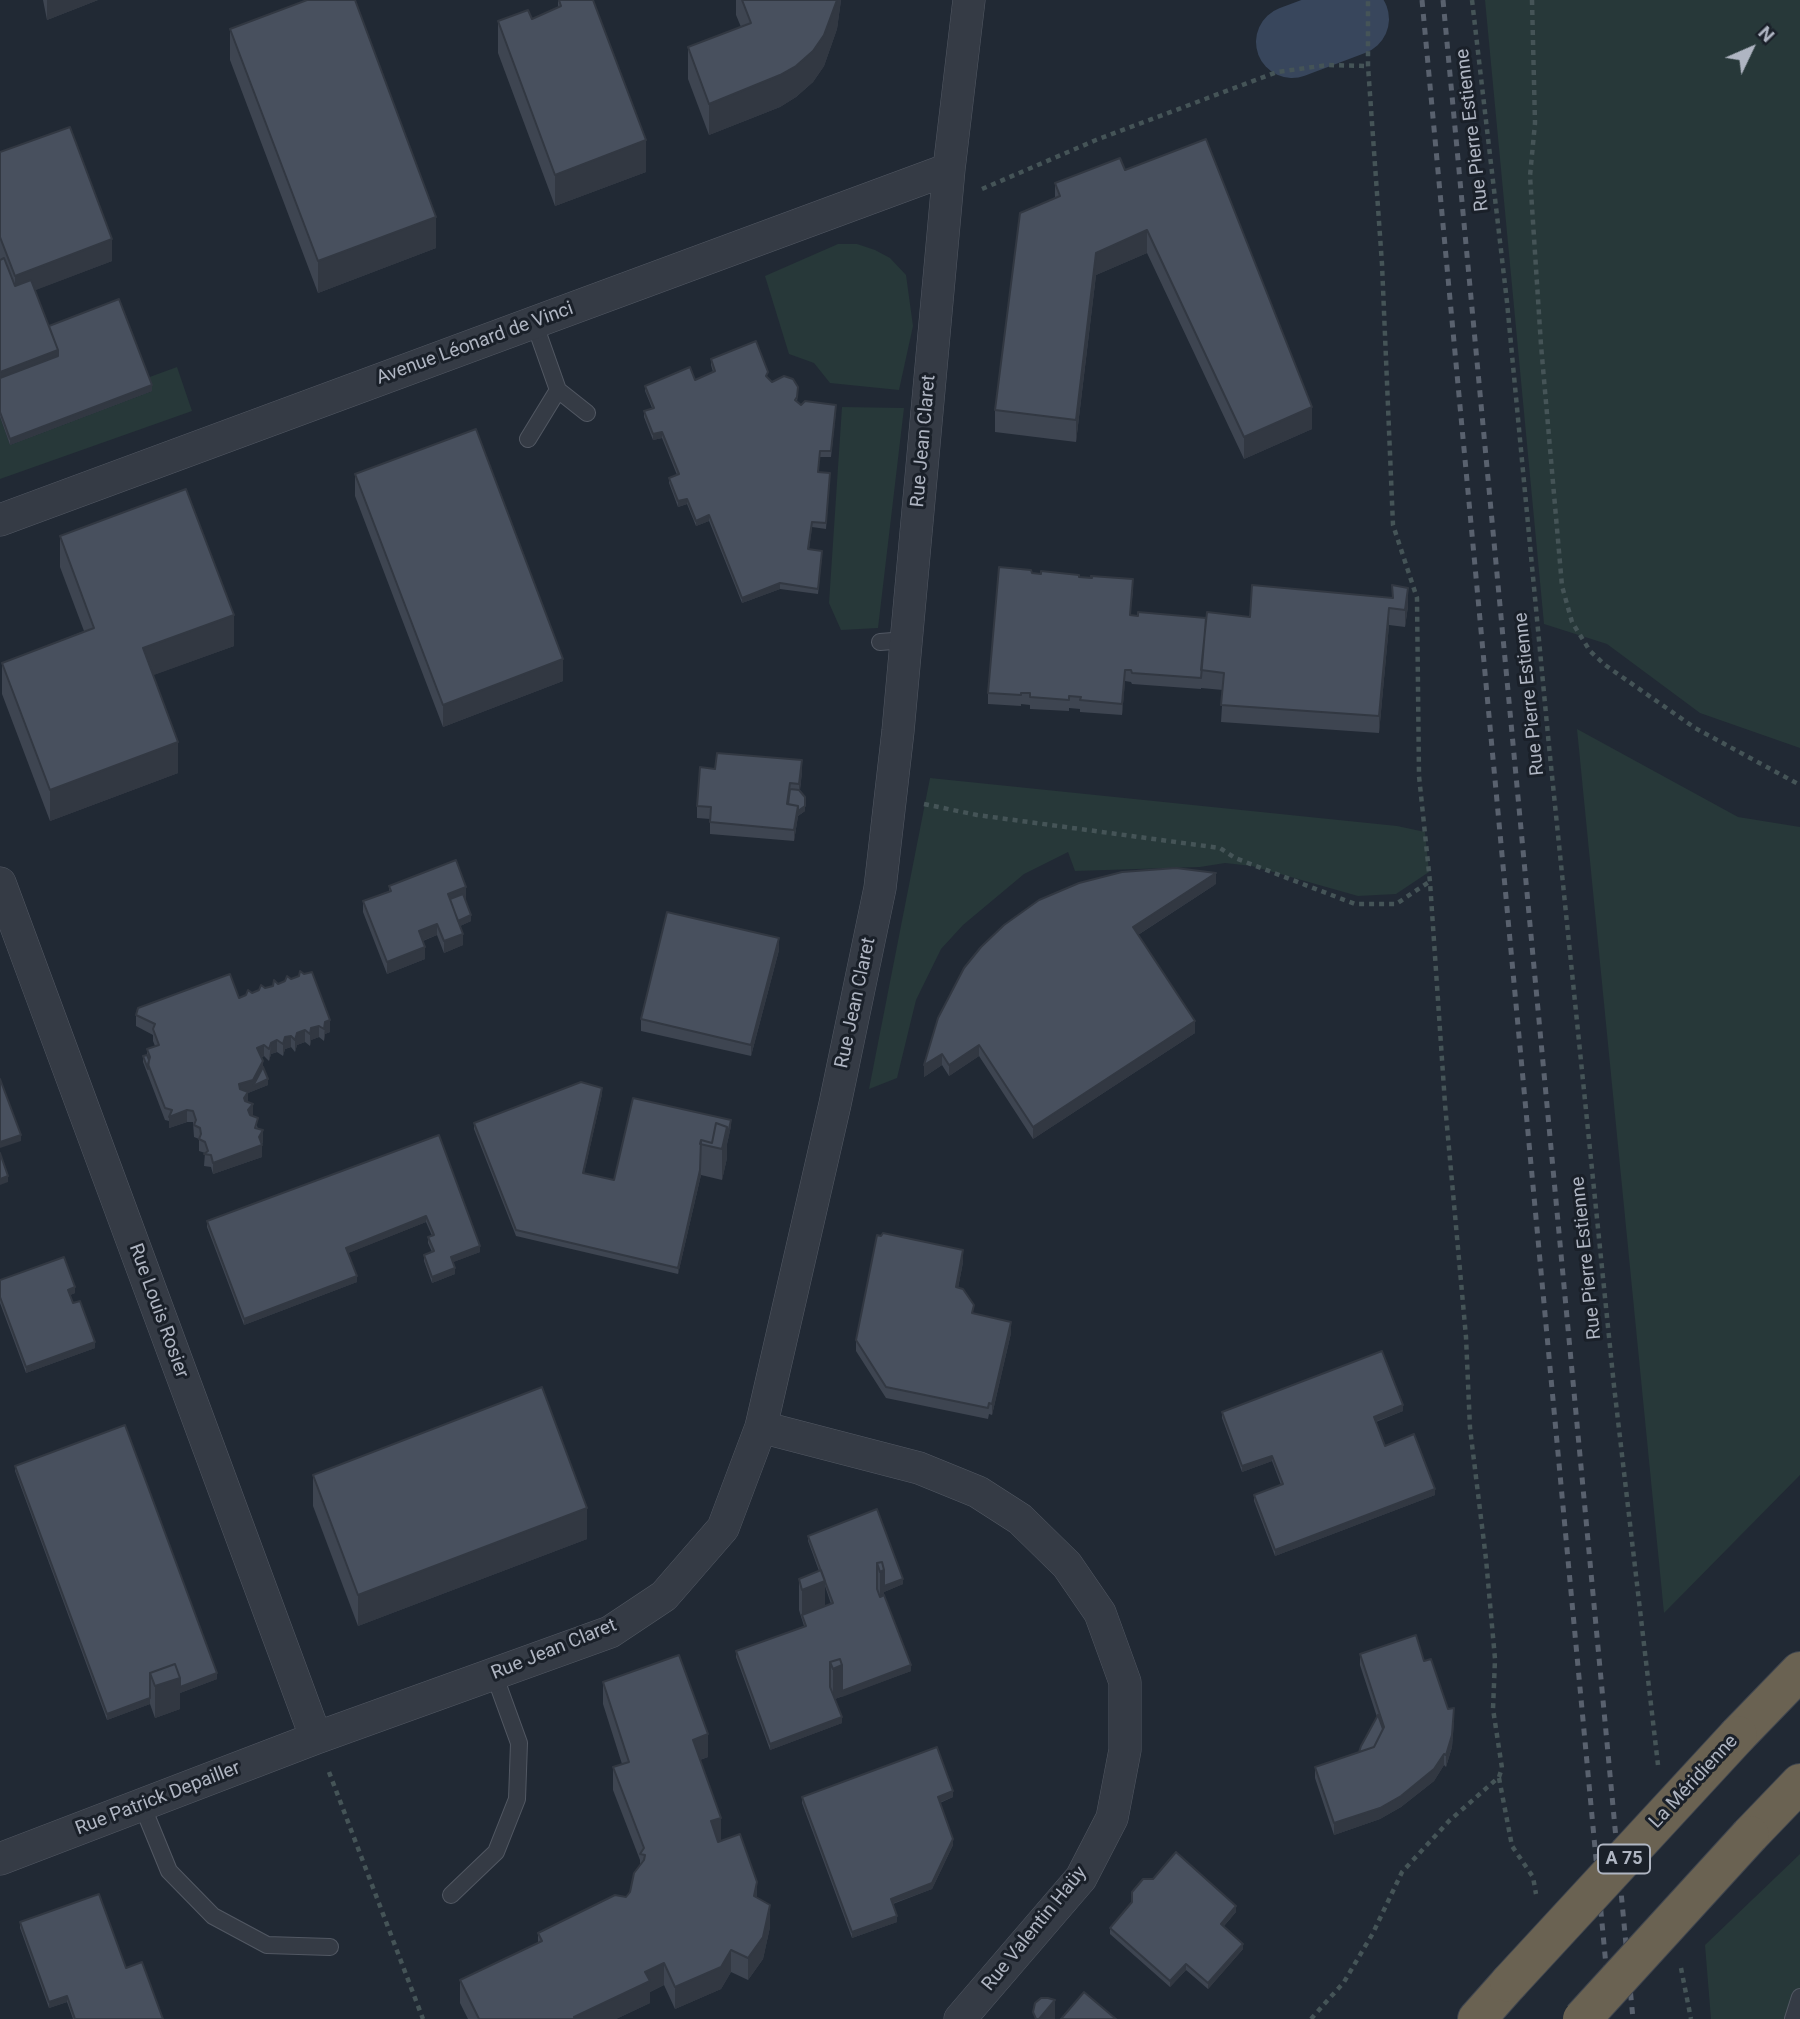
<!DOCTYPE html>
<html>
<head>
<meta charset="utf-8">
<style>
	body { margin:0 }
	#map { position:relative; width:1800px; height:2019px; overflow:hidden; background:#212934; font-family:Roboto,sans-serif }
	canvas { display:block }
	.north { position:absolute; left:1716px; top:14px; width:70px; height:70px; -webkit-text-stroke:5px #1a2029; paint-order:stroke; rotate:46deg; font-size:19px; font-weight:700; line-height:28px; text-align:center; color:#afb5c2 }
	.north::after { content:''; display:block; margin:auto; width:24px; height:32px; background:#afb5c2; clip-path:polygon(50% 0,100% 100%,50% 72%,0 100%) }
</style>
</head>
<body>
<div id="map">
<canvas width="1800" height="2019"></canvas>
<div class="north">N</div>
</div>
<script>
const context = document.querySelector('canvas').getContext('2d');
context.lineJoin = 'round';
function paint(path, color) {
  context.fillStyle = color;
  context.fill(path, 'evenodd');
}
function toPath(rows) {
  const path = new Path2D();
  for (const r of rows) {
    path.moveTo(r[0], r[1]);
    for (let i = 2; i < r.length; i += 2) path.lineTo(r[i], r[i + 1]);
  }
  return path;
}
function trace(path, color, width, dash) {
  context.strokeStyle = color;
  context.lineWidth = width;
  context.lineCap = dash ? 'butt' : 'round';
  context.setLineDash(dash || []);
  context.stroke(path);
}
function label(font, color, halo, rows, align = 'center') {
  context.font = font + ' Roboto,sans-serif';
  context.lineWidth = 6;
  context.setLineDash([]);
  context.textBaseline = 'middle';
  context.strokeStyle = halo;
  context.fillStyle = color;
  for (const [text, x, y, turn = 0] of rows) {
    context.save();
    context.translate(x, y);
    context.rotate((+turn || 0) * Math.PI / 180);
    context.textAlign = isNaN(turn) ? turn : align;
    if (halo) context.strokeText(text, 0, 0);
    context.fillText(text, 0, 0);
    context.restore();
  }
}
paint(toPath([
	[1485,0,1800,0,1800,748,1700,713,1607,644,1544,624],
	[838,244,857,244,875,250,890,258,906,275,913,326,899,390,830,383,814,363,789,354,765,276],
	[177,367,192,411,0,479,0,417,10,445,152,391,147,378],
	[842,407,904,408,878,628,841,630,829,603],
	[1577,729,1738,817,1800,827,1800,1475,1664,1613],
	[930,778,1397,826,1425,832,1429,872,1396,894,1358,896,1252,866,1225,863,1200,867,1075,871,1068,852,1024,874,963,925,941,949,916,1000,897,1078,869,1089],
	[1800,1854,1800,2019,1711,2019,1705,1945]
]), '#273839');
trace(toPath([
	[1292,42,1353,19]
]), '#38465c', 72);
const service = toPath([
	[534,322,558,390,587,413],
	[528,439,558,390],
	[880,642,906,640],
	[142,1805,169,1871,213,1916,267,1945,330,1947],
	[451,1895,496,1852,517,1799,519,1743,494,1674],
	[1793,2019,1800,1997]
]);
const minor = toPath([
	[0,520,949,169],
	[0,883,316,1738],
	[761,1427,919,1468,978,1492,1020,1519,1067,1565,1100,1613,1125,1682,1125,1750,1112,1818,1081,1878,960,2019],
	[0,1859,316,1738,610,1632,664,1596,723,1528,761,1427,835,1104,880,888,898,731,949,169,969,0]
]);
const motorway = toPath([
	[1738,1735,1800,1671],
	[1750,1835,1800,1783],
	[1477,2019,1509,1983]
]);
trace(service, '#525863', 18);
trace(minor, '#525863', 33);
trace(motorway, '#3f454f', 40);
trace(toPath([
	[1472,0,1507,302,1549,746,1614,1386,1658,1765],
	[1532,0,1535,123,1530,176,1541,345,1562,586,1572,622,1590,651,1605,665,1695,728,1800,785],
	[982,189,1096,140,1277,72,1328,65,1368,66],
	[924,804,977,815,1220,848,1235,858,1355,904,1396,904,1429,882],
	[329,1772,423,2019],
	[1499,1778,1512,1846,1533,1877,1536,1894],
	[1681,1968,1691,2019],
	[1311,2019,1344,1982,1373,1933,1402,1872,1449,1821,1499,1777,1502,1768,1493,1709,1495,1659,1486,1559,1470,1428,1466,1337,1445,1104,1430,882,1419,776,1417,598,1393,525,1382,264,1368,66,1368,0]
]), '#455457', 4.5, [5, 5]);
trace(service, '#353b45', 16);
trace(minor, '#353b45', 32);
trace(motorway, '#6a6252', 38);
trace(toPath([
	[1422,0,1611,2019],
	[1443,0,1633,2019]
]), '#59616e', 5, [7, 7]);
const motorwayBridge = toPath([
	[1509,1983,1738,1735],
	[1582,2019,1750,1835]
]);
trace(motorwayBridge, '#3f454f', 40, []);
trace(motorwayBridge, '#6a6252', 38);
paint(toPath([
	[43,0,98,0,47,20],
	[558,0,646,172,555,206,498,53,498,21,532,19,558,7],
	[736,0,841,0,837,29,824,66,813,82,796,97,780,107,709,135,688,79,688,47,741,27,736,15],
	[230,29,436,248,318,293,230,60],
	[0,152,112,261,35,290,49,326,152,391,10,445,0,417],
	[1125,170,1312,429,1244,459,1147,253,1096,275,1076,442,995,432,995,410,1055,198,1055,183],
	[711,359,768,378,772,382,798,393,797,402,801,405,836,411,831,457,820,457,818,472,830,473,826,529,812,527,809,549,822,556,818,594,780,589,742,603,709,521,696,526,687,504,678,507,669,483,669,478,677,475,662,438,653,440,644,417,644,411,652,408,645,391,645,386,695,380,713,372,711,365],
	[355,474,563,681,443,727,355,496],
	[60,536,234,646,153,675,178,773,50,821,2,694,2,663,84,631,60,567],
	[1032,573,1079,577,1133,591,1130,615,1206,618,1250,617,1392,598,1392,585,1408,606,1405,627,1389,625,1379,733,1221,722,1223,690,1201,688,1201,689,1132,684,1131,682,1125,681,1122,715,1080,712,1080,709,1069,708,1069,711,1030,709,1030,705,1021,704,1021,706,988,704,988,693],
	[715,769,802,772,800,790,805,797,805,811,798,816,794,841,710,834,710,819,697,818,697,806],
	[1216,884,1138,935,1195,1033,1033,1139,979,1056,949,1076,942,1065,924,1077,938,1018],
	[389,886,466,899,465,899,471,921,460,926,463,945,444,953,437,935,423,941,425,959,387,974,363,912,363,901,389,891],
	[779,950,751,1056,641,1031,641,1019],
	[252,993,330,1032,325,1034,324,1041,319,1037,311,1040,310,1046,305,1042,297,1045,295,1052,291,1047,285,1049,283,1056,277,1052,271,1054,269,1061,264,1056,261,1058,268,1085,248,1093,248,1102,263,1142,262,1144,262,1157,213,1174,211,1167,204,1166,205,1153,199,1151,199,1139,194,1137,193,1122,187,1122,169,1128,169,1121,165,1120,143,1062,143,1056,147,1055,147,1049,155,1046,153,1041,153,1035,136,1026,136,1015,239,998],
	[602,1094,584,1173,614,1180,731,1126,727,1144,727,1158,722,1180,701,1175,678,1274,516,1236,474,1129,474,1123],
	[439,1135,480,1252,453,1262,455,1274,432,1283,424,1261,424,1255,432,1252,428,1243,428,1237,432,1236,426,1222,348,1253,357,1282,244,1325,207,1227,207,1221],
	[963,1262,958,1288,974,1314,1011,1333,992,1415,989,1414,988,1419,886,1398,856,1351,856,1340],
	[0,1280,75,1293,70,1295,73,1303,95,1348,26,1373,0,1303],
	[1403,1411,1376,1422,1385,1446,1435,1495,1275,1556,1254,1501,1254,1495,1281,1485,1272,1461,1242,1472,1222,1418,1222,1412],
	[15,1466,217,1679,180,1693,180,1709,155,1718,150,1704,107,1720,15,1471],
	[313,1475,587,1539,358,1626,313,1506],
	[877,1509,903,1584,884,1592,884,1595,911,1671,835,1699,842,1723,770,1750,736,1657,736,1651,804,1626,799,1610,799,1579,819,1571,808,1541,808,1536],
	[825,1586,831,1604,825,1606],
	[1360,1654,1424,1661,1454,1720,1452,1747,1446,1767,1444,1765,1434,1781,1401,1807,1380,1819,1334,1835,1315,1778,1315,1767,1359,1752,1377,1717,1360,1665],
	[603,1682,708,1757,700,1760,721,1840,718,1841,757,1898,770,1927,763,1959,748,1980,731,1972,721,1989,675,2009,664,1985,650,1992,650,2003,616,2019,468,2019,460,2003,460,1980,538,1943,538,1933,626,1897,630,1892,640,1865,640,1860,613,1790,613,1767,622,1764,603,1704],
	[802,1797,953,1797,940,1803,953,1845,932,1889,893,1904,897,1922,852,1938,802,1803],
	[1236,1912,1224,1926,1243,1949,1208,1989,1186,1970,1170,1987,1110,1934,1110,1928],
	[20,1922,126,1968,163,2019,73,2019,67,2002,49,2008,20,1928]
]), '#3e4551');
paint(toPath([
	[47,0,98,0,47,20],
	[837,0,841,0,837,29,824,66,813,82,796,97,780,107,709,135,709,104],
	[646,140,646,172,555,206,555,175],
	[436,217,436,248,318,293,318,261],
	[1147,230,1147,253,1096,275,1076,442,1076,420,1096,253],
	[112,239,112,261,15,298,15,276],
	[58,350,58,362,0,384,0,372],
	[152,385,152,391,10,445,10,439],
	[1312,407,1312,429,1244,459,1244,437],
	[662,432,662,438,653,440,653,434],
	[687,499,687,504,678,507,678,501],
	[709,515,709,521,696,526,696,521],
	[780,583,780,589,742,603,742,598],
	[1408,588,1408,606,1405,627,1405,610],
	[1389,608,1389,625,1379,733,1379,716],
	[234,615,234,646,143,679,143,648],
	[563,659,563,681,443,727,443,705],
	[1125,670,1125,681,1122,715,1122,704],
	[178,742,178,773,50,821,50,790],
	[802,760,802,772,799,796,799,784],
	[805,806,805,811,798,816,794,841,794,830,797,812],
	[1216,873,1216,884,1133,938,1133,927],
	[466,887,466,899,450,905,448,894],
	[471,915,471,921,456,928,456,922],
	[437,924,437,935,419,942,419,931],
	[463,934,463,945,444,953,444,941],
	[779,938,779,950,751,1056,751,1045],
	[425,947,425,959,387,974,387,962],
	[330,1020,330,1032,325,1034,324,1041,325,1022],
	[1195,1021,1195,1033,1033,1139,1033,1127],
	[319,1026,319,1037,311,1040,310,1046,310,1034,311,1028],
	[305,1030,305,1042,297,1045,295,1052,295,1040,297,1033],
	[291,1036,291,1047,285,1049,283,1056,283,1044,285,1037],
	[277,1040,277,1052,271,1054,269,1061,271,1043],
	[264,1045,264,1056,257,1059,257,1048],
	[979,1045,979,1056,949,1076,949,1065],
	[942,1054,942,1065,924,1077,924,1065],
	[263,1061,263,1073,268,1079,268,1085,248,1093,248,1104,239,1096,239,1084],
	[602,1088,602,1094,583,1179,583,1173],
	[253,1104,253,1116,248,1122,248,1110],
	[187,1110,187,1122,169,1128,169,1117],
	[731,1120,731,1126,727,1144,727,1158,722,1180,722,1149,727,1127],
	[263,1130,263,1142,261,1146,262,1145,262,1157,213,1174,213,1163,259,1137],
	[21,1135,21,1141,0,1148,0,1142],
	[700,1170,701,1175,678,1274,678,1268],
	[8,1176,8,1182,0,1185,0,1179],
	[426,1216,426,1222,346,1254,346,1248],
	[480,1246,480,1252,451,1263,451,1257],
	[963,1250,963,1262,956,1299,956,1287],
	[455,1268,455,1274,432,1283,432,1277],
	[357,1276,357,1282,244,1325,244,1319],
	[75,1287,75,1293,68,1296,68,1290],
	[1011,1322,1011,1333,992,1415,992,1404],
	[95,1342,95,1348,26,1373,26,1367],
	[1403,1405,1403,1411,1374,1422,1374,1417],
	[1272,1456,1272,1461,1242,1472,1242,1466],
	[1435,1489,1435,1495,1275,1556,1275,1550],
	[587,1508,587,1539,358,1626,358,1595],
	[884,1570,903,1579,903,1584,884,1592,884,1601,880,1603,880,1572],
	[825,1581,825,1613,802,1615,802,1590],
	[842,1665,842,1696,833,1700,833,1669],
	[911,1665,911,1671,842,1697,842,1691],
	[217,1673,217,1679,180,1693,180,1709,155,1718,155,1686,180,1678],
	[150,1698,150,1704,107,1720,107,1714],
	[1454,1708,1452,1747,1446,1767,1446,1755],
	[842,1717,842,1723,770,1750,770,1744],
	[708,1734,708,1757,693,1762,693,1740],
	[1444,1754,1444,1765,1434,1781,1401,1807,1380,1819,1334,1835,1334,1823],
	[953,1791,953,1797,938,1803,938,1797],
	[721,1818,721,1840,711,1843,711,1821],
	[953,1839,953,1845,932,1889,891,1904,891,1899],
	[757,1882,757,1904,754,1896],
	[770,1905,770,1927,763,1959,748,1980,748,1958],
	[1236,1906,1236,1912,1221,1929,1221,1924],
	[897,1916,897,1922,852,1938,852,1932],
	[1243,1944,1243,1949,1208,1989,1208,1983],
	[731,1950,731,1972,721,1989,675,2009,675,1987],
	[664,1963,664,1985,650,1992,650,2003,616,2019,574,2019,574,2017,645,1972],
	[1186,1964,1186,1970,1170,1987,1170,1981],
	[67,1996,67,2002,49,2008,49,2002],
	[1055,2000,1055,2019,1039,2019]
]), '#323842');
const building = toPath([
	[307,0,355,0,436,217,318,261,230,29,307,0],
	[559,0,593,0,646,140,555,175,498,21,528,10,532,19,561,6,559,0],
	[742,0,837,0,824,35,813,51,796,66,780,75,709,104,688,47,751,23,742,0],
	[70,127,112,239,15,276,0,237,0,152,70,127],
	[1206,139,1312,407,1244,437,1147,230,1096,253,1076,420,995,410,1020,213,1060,196,1055,183,1120,158,1125,170,1206,139],
	[4,258,15,286,31,280,58,350,0,372,0,260,4,258],
	[119,299,152,385,10,439,0,412,0,378,58,356,58,350,49,326,119,299],
	[756,341,768,372,766,376,772,382,784,376,793,379,798,387,797,397,795,400,801,405,805,401,836,405,831,451,820,451,818,472,830,473,826,523,812,522,808,549,822,551,818,589,780,583,742,598,709,515,696,521,687,499,678,501,669,478,679,474,662,432,653,434,644,411,654,408,645,386,690,367,695,380,715,371,711,359,756,341],
	[476,429,563,659,443,705,355,474,476,429],
	[186,489,234,615,143,648,178,742,50,790,2,663,94,628,60,536,186,489],
	[999,567,1031,570,1032,573,1041,574,1041,571,1079,575,1079,577,1092,578,1091,576,1133,579,1130,615,1138,616,1138,612,1206,618,1201,678,1132,673,1131,670,1125,670,1122,704,1080,700,1081,697,1069,696,1069,700,1030,697,1030,693,1021,693,1021,695,988,693,999,567],
	[1252,585,1393,598,1392,585,1408,588,1405,610,1389,608,1379,716,1221,705,1224,673,1201,670,1207,612,1250,617,1252,585],
	[717,753,802,760,799,784,790,783,787,804,798,806,794,830,710,822,711,807,697,806,700,767,715,769,717,753],
	[790,789,799,790,805,797,805,806,798,811,798,806,788,804,790,789],
	[456,860,466,887,448,894,463,934,444,941,437,924,419,931,425,947,387,962,363,901,391,891,389,886,456,860],
	[1176,868,1216,873,1133,927,1195,1021,1033,1127,979,1045,949,1065,942,1054,924,1065,938,1018,964,968,981,947,1004,925,1039,900,1079,883,1122,872,1176,868],
	[463,894,471,915,458,921,450,899,463,894],
	[667,912,779,938,751,1045,641,1019,667,912],
	[300,971,304,974,312,972,330,1020,325,1022,324,1029,319,1026,311,1028,310,1034,305,1030,297,1033,295,1040,291,1036,285,1037,283,1044,277,1040,271,1043,269,1049,264,1045,257,1048,263,1061,253,1080,239,1084,240,1089,248,1092,244,1098,245,1101,253,1104,248,1110,250,1115,258,1118,255,1128,263,1130,259,1137,262,1145,213,1163,211,1155,204,1154,208,1151,205,1142,199,1139,201,1134,200,1128,194,1125,196,1120,193,1111,187,1110,169,1117,172,1110,165,1108,148,1064,150,1057,147,1049,159,1045,153,1029,155,1024,136,1015,138,1008,230,974,239,998,246,995,248,990,252,993,259,990,261,985,265,988,273,986,274,980,278,984,285,981,287,976,291,979,299,976,300,971],
	[147,1055,149,1060,148,1069,143,1056,147,1055],
	[263,1067,268,1079,253,1086,263,1067],
	[0,1079,21,1135,0,1142,0,1079],
	[581,1082,602,1088,583,1173,614,1180,633,1098,731,1120,727,1138,727,1127,716,1123,712,1143,701,1140,700,1170,678,1268,516,1230,474,1123,581,1082],
	[716,1123,727,1127,722,1149,700,1144,701,1140,712,1143,716,1123],
	[439,1135,480,1246,451,1257,455,1268,432,1277,424,1255,434,1251,428,1237,434,1235,426,1216,346,1248,357,1276,244,1319,207,1221,439,1135],
	[0,1153,8,1176,0,1179,0,1153],
	[883,1233,963,1250,956,1287,963,1289,974,1305,972,1313,1011,1322,992,1404,989,1403,988,1408,886,1387,856,1340,877,1235,881,1236,883,1233],
	[64,1257,75,1287,68,1290,73,1303,80,1301,95,1342,26,1367,0,1297,0,1280,64,1257],
	[1382,1351,1403,1405,1374,1417,1385,1446,1414,1434,1435,1489,1275,1550,1254,1495,1283,1484,1272,1456,1242,1466,1222,1412,1382,1351],
	[542,1387,587,1508,358,1595,313,1475,542,1387],
	[125,1425,217,1673,180,1687,180,1678,175,1664,150,1673,150,1698,107,1714,15,1466,125,1425],
	[877,1509,903,1579,884,1586,884,1570,882,1562,877,1563,877,1589,880,1597,884,1595,911,1665,842,1691,842,1665,840,1659,830,1662,830,1687,842,1717,770,1744,736,1651,806,1626,802,1615,833,1603,808,1536,877,1509],
	[882,1562,884,1570,880,1572,877,1563,882,1562],
	[821,1570,825,1581,802,1590,799,1579,821,1570],
	[1416,1635,1424,1661,1431,1659,1448,1709,1454,1708,1452,1735,1446,1755,1444,1754,1434,1769,1401,1796,1380,1808,1334,1823,1315,1767,1374,1747,1384,1727,1360,1654,1416,1635],
	[679,1655,708,1734,693,1740,721,1818,711,1821,718,1842,740,1834,757,1882,754,1896,770,1905,763,1937,748,1958,731,1950,721,1967,675,1987,664,1963,645,1972,650,1981,574,2017,575,2019,479,2019,460,1980,542,1941,538,1933,615,1895,626,1897,630,1892,634,1873,644,1860,645,1855,640,1854,644,1848,613,1767,629,1762,603,1682,679,1655],
	[840,1659,842,1665,833,1669,830,1662,840,1659],
	[175,1664,180,1678,155,1686,150,1673,175,1664],
	[1378,1715,1383,1729,1374,1747,1359,1752,1361,1746,1378,1715],
	[937,1747,953,1791,938,1797,953,1839,932,1883,891,1899,897,1916,852,1932,802,1797,937,1747],
	[1176,1852,1236,1906,1221,1924,1243,1944,1208,1983,1186,1964,1170,1981,1110,1928,1132,1902,1132,1892,1143,1879,1153,1879,1176,1852],
	[99,1894,126,1968,142,1962,163,2019,75,2019,67,1996,49,2002,20,1922,99,1894],
	[1084,1992,1116,2019,1061,2019,1084,1992],
	[1041,1998,1048,1998,1055,2000,1039,2019,1036,2019,1033,2012,1035,2003,1041,1998]
]);
paint(building, '#48505e');
trace(building, '#323842', 2);
for (const [x, y, w] of [
	[1624,1859,52]
]) {
  const box = new Path2D();
  box.roundRect(x - w / 2, y - 14.5, w, 29, 5);
  context.fillStyle = '#1a2029';
  context.fill(box);
  trace(box, '#afb5c2', 2);
}
label('bold 18px', '#afb5c2', null, [
	["A 75",1624,1859]
]);
label('19px', '#afb5c2', '#1a2029', [
	["Rue Pierre Estienne",1473,130,-97],
	["Avenue Léonard de Vinci",475,344,-20],
	["Rue Jean Claret",924,441,-85],
	["Rue Pierre Estienne",1530,694,-96],
	["Rue Jean Claret",856,1003,-78],
	["Rue Pierre Estienne",1587,1258,-96],
	["Rue Louis Rosier",158,1311,70],
	["Rue Jean Claret",554,1650,-22],
	["La Méridienne",1694,1782,-47],
	["Rue Patrick Depailler",158,1799,-21],
	["Rue Valentin Haüy",1035,1929,-51]
]);
</script>
</body>
</html>
